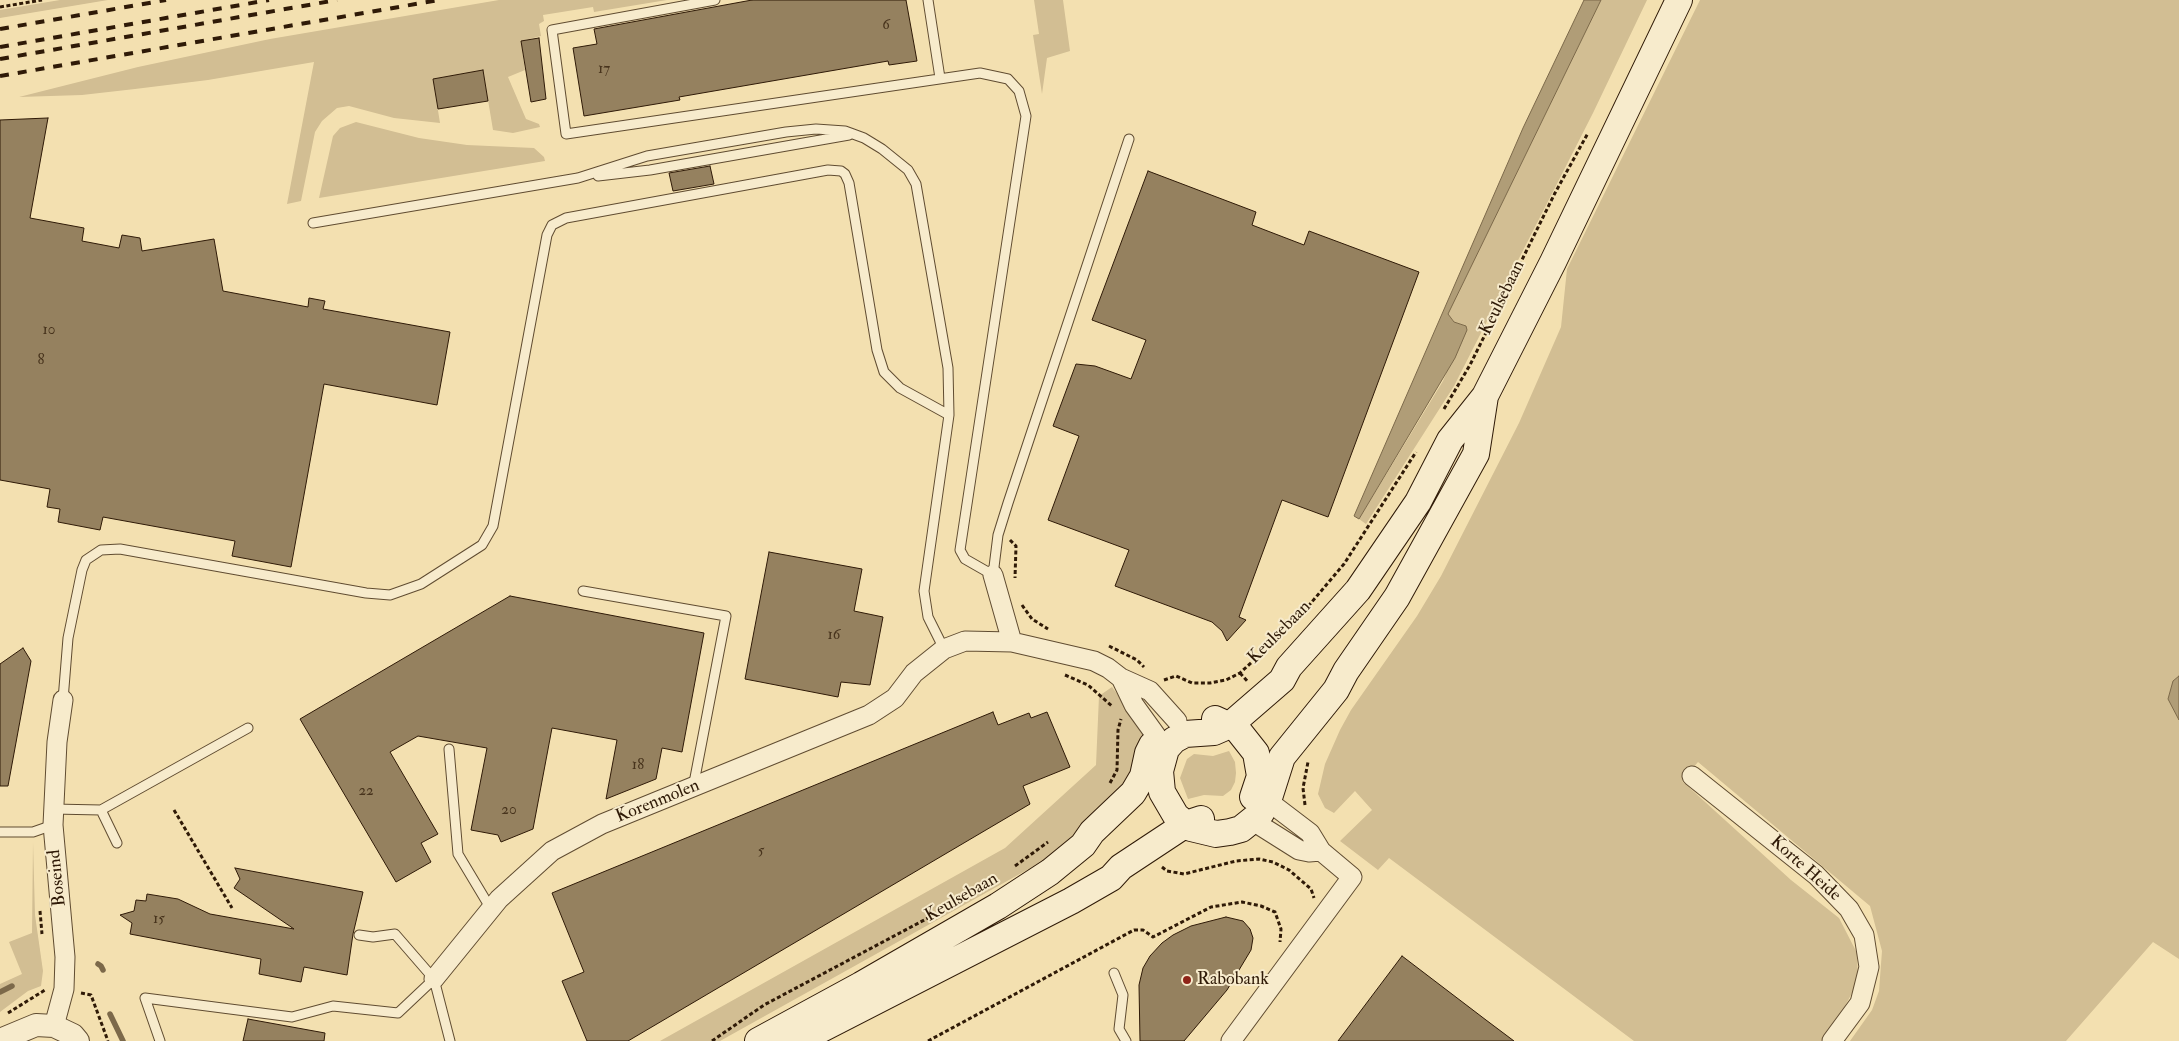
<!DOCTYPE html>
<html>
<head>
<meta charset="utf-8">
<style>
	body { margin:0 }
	canvas { display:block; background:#f3e0b0 }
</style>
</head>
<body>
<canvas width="2179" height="1041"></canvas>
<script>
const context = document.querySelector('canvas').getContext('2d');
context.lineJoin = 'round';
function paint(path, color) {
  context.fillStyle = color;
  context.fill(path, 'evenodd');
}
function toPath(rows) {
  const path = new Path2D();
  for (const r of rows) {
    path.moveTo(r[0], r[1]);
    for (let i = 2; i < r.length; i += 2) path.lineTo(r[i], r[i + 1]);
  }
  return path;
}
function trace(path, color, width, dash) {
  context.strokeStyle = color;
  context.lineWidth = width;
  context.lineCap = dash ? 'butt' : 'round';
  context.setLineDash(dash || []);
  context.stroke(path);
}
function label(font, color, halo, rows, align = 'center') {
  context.font = font + ' "IM FELL Double Pica",serif';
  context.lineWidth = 4;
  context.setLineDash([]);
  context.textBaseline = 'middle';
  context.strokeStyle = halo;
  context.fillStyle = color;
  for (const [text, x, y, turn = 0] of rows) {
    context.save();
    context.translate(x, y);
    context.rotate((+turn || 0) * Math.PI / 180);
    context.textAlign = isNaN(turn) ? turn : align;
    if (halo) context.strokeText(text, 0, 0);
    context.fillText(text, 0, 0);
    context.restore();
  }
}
paint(toPath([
	[60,0,108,0,0,18,0,10],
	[499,0,667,0,594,12,593,7,543,15,544,21,539,24,541,36,521,41,525,70,508,77,526,119,539,124,540,127,513,133,493,130,483,70,433,79,440,123,394,118,349,106,337,108,322,121,315,132,301,201,287,204,314,62,208,80,135,89,82,95,19,97,138,67,270,39],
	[1034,0,1063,0,1070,51,1047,58,1042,94,1033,35,1039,34],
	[1601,0,1647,0,1593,113,1454,386,1366,524,1359,519,1443,381,1466,326,1454,322,1448,314],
	[1700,0,2179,0,2179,959,2153,942,2066,1041,1850,1041,1872,1010,1879,991,1882,951,1870,906,1698,762,1682,781,1791,880,1839,918,1857,953,1858,982,1839,1017,1821,1041,1634,1041,1389,858,1378,870,1340,841,1372,810,1355,791,1334,813,1325,808,1318,794,1325,764,1340,730,1351,710,1417,616,1441,576,1519,423,1561,327,1567,269],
	[356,122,419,138,467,145,534,148,544,157,545,161,319,198,333,136,340,128],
	[1112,687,1137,721,1144,737,1127,791,1052,856,720,1041,660,1041,1005,848,1096,765,1099,696],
	[1229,751,1235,762,1236,773,1235,782,1231,790,1223,796,1204,795,1188,799,1180,778,1187,759,1194,754,1213,756],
	[33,842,35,915,43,971,41,986,28,991,0,1012,0,984,22,974,9,942,32,933]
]), '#d2be93');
const water = toPath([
	[1584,0,1601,0,1448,314,1454,322,1466,326,1467,330,1455,358,1359,519,1354,516,1523,128,1584,0],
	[2179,676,2179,720,2168,699,2173,681,2179,676]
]);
paint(water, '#b09d77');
trace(water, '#7c694a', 1);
trace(toPath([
	[98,964,101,966,103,970],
	[0,992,12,986],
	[110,1014,123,1041]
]), '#7c694a', 5.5);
const building = toPath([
	[752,0,906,0,917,61,889,65,888,61,679,97,680,100,584,116,573,48,597,44,594,29,752,0],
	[539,38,546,99,531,102,521,41,539,38],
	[483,70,488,101,438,109,433,79,483,70],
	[48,118,30,218,84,228,82,241,119,248,122,235,140,238,142,251,214,239,223,291,308,307,309,298,325,301,323,309,450,332,437,405,324,384,291,567,232,556,235,541,103,517,100,530,58,522,60,509,47,507,50,489,0,480,0,120,48,118],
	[710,166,714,184,673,191,669,173,710,166],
	[1148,171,1256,212,1252,225,1304,245,1309,231,1419,272,1328,517,1282,500,1239,617,1246,620,1227,641,1222,631,1212,622,1115,586,1129,550,1048,520,1079,436,1053,426,1076,364,1095,366,1131,379,1146,340,1092,320,1148,171],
	[769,552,862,569,854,611,883,617,870,685,841,682,838,697,745,679,769,552],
	[510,596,704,633,682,752,662,748,656,779,606,799,617,740,552,728,533,829,501,842,498,835,471,830,487,748,418,736,390,752,438,834,421,843,431,862,396,882,300,719,510,596],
	[23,648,31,661,8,786,0,786,0,664,23,648],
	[993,712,998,725,1029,713,1031,718,1047,712,1070,767,1023,786,1030,804,628,1041,587,1041,562,981,584,972,552,893,993,712],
	[235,868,363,892,353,934,347,975,304,967,301,982,259,974,261,959,130,934,132,923,120,915,134,911,136,900,146,901,147,894,178,899,210,914,294,929,234,888,240,879,235,868],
	[1226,917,1243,921,1250,929,1253,938,1251,950,1227,990,1184,1041,1140,1041,1139,985,1143,968,1150,956,1162,943,1173,935,1191,926,1226,917],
	[1402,956,1486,1020,1514,1041,1338,1041,1402,956],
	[248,1019,325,1033,324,1041,243,1041,248,1019]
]);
paint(building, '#95815f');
trace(building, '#2f1a07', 1);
const service = toPath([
	[715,0,552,30,566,134,980,73,1008,79,1019,91,1026,116,960,550,965,559,993,575,998,535,1008,503,1129,139],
	[928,0,940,78],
	[598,176,650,170,849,135],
	[313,223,578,178,647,156,786,132,816,129,845,131,864,138,882,149,908,170,916,184,948,368,949,415,924,591,928,617,944,649],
	[583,591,726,616,693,788],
	[63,700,68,638,82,570,86,560,101,550,120,549,366,593,390,595,421,584,482,545,493,526,547,235,552,225,566,218,828,170,841,171,845,174,849,183,877,350,884,372,900,388,949,415],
	[449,749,458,854,491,909],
	[53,809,101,810,248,728],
	[101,810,117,843],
	[0,832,33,832,53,825],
	[359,935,373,937,395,934,434,979,450,1041],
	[1114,973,1123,995,1119,1029,1126,1041],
	[160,1041,145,998,292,1017,333,1006,398,1013,434,979]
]);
const minor = toPath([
	[993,575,1012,642],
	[1121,678,1134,705,1157,737],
	[1692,776,1816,875,1849,909,1864,935,1869,967,1860,1003,1832,1041],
	[1253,821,1299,850,1309,852,1321,851],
	[434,979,499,899,552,851,602,824,869,715,895,698,914,673,944,649,965,641,1012,642,1094,661,1108,668,1121,678,1150,691,1177,721],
	[54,1026,64,989,65,957,53,825,57,742,63,700],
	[1231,1041,1352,877,1321,851,1310,833,1268,801]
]);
const tertiary = toPath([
	[0,1040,36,1025,54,1026,73,1035,78,1041]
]);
const secondary = toPath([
	[1485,396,1476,454,1397,597,1346,671,1336,690,1282,757,1268,801,1261,813,1241,829,1230,832,1216,834,1191,828,1176,816,1162,792,1160,771,1166,749,1174,740,1185,734,1214,732,1230,725,1282,680,1289,667,1358,590,1418,502,1450,440,1485,396,1553,262,1679,0],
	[1215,719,1237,729,1256,753,1260,776,1253,797],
	[758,1041,861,985,998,906,1050,872,1083,845,1092,832,1133,793,1143,776,1148,753,1152,745],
	[798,1041,1071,901,1111,878,1121,867,1186,824,1201,819]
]);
trace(service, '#604c31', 11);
trace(minor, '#604c31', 21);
trace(tertiary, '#604c31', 24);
trace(secondary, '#2f1a07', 28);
trace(toPath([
	[0,7,42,0],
	[1444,409,1470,365,1555,193,1588,133],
	[1010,540,1016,546,1015,578],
	[1022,605,1032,619,1048,629],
	[1109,646,1137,660,1144,667],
	[1240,673,1248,682],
	[1065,675,1088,685,1113,707],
	[1164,680,1176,676,1192,683,1210,683,1226,680,1240,673,1294,623,1344,564,1416,452],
	[1110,783,1117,770,1118,730,1121,719],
	[1305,805,1303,788,1308,762],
	[174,810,232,908],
	[1015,866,1048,842],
	[1162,867,1167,871,1184,874,1236,861,1259,859,1273,862,1289,870,1311,889,1314,898],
	[40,911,42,934],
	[81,993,91,995,108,1041],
	[8,1013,45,990],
	[712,1041,764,1005,928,918],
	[928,1041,1134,930,1143,930,1153,937,1211,907,1242,902,1261,906,1275,912,1281,929,1280,942]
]), '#2f1a07', 3, [4, 2.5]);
trace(service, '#f7ebcc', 9);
trace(minor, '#f7ebcc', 19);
trace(tertiary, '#f7ebcc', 22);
trace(secondary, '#f7ebcc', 26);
trace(toPath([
	[0,29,166,0],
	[0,47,269,0],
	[0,59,337,0],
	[0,76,439,0]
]), '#2f1a07', 4, [9, 9]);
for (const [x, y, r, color] of [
	[1187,980,5,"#8f2418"]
]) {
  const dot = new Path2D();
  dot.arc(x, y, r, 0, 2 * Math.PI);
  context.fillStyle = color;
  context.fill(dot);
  trace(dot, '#f7ebcc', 2);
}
label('15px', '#48341d', null, [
	["6",886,26],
	["17",604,70],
	["10",49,331],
	["8",41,361],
	["16",834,636],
	["18",638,766],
	["22",366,792],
	["20",509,811],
	["5",761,852],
	["15",159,920]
]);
label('18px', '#2f1a07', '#f7ebcc', [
	["Keulsebaan",1503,298,-64],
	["Keulsebaan",1280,633,-45],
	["Korenmolen",658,802,-22],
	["Korte Heide",1805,869,42],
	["Boseind",58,878,-96],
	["Keulsebaan",962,898,-30]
]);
label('18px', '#2f1a07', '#f7ebcc', [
	["Rabobank",1197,980]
], 'left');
</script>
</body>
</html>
